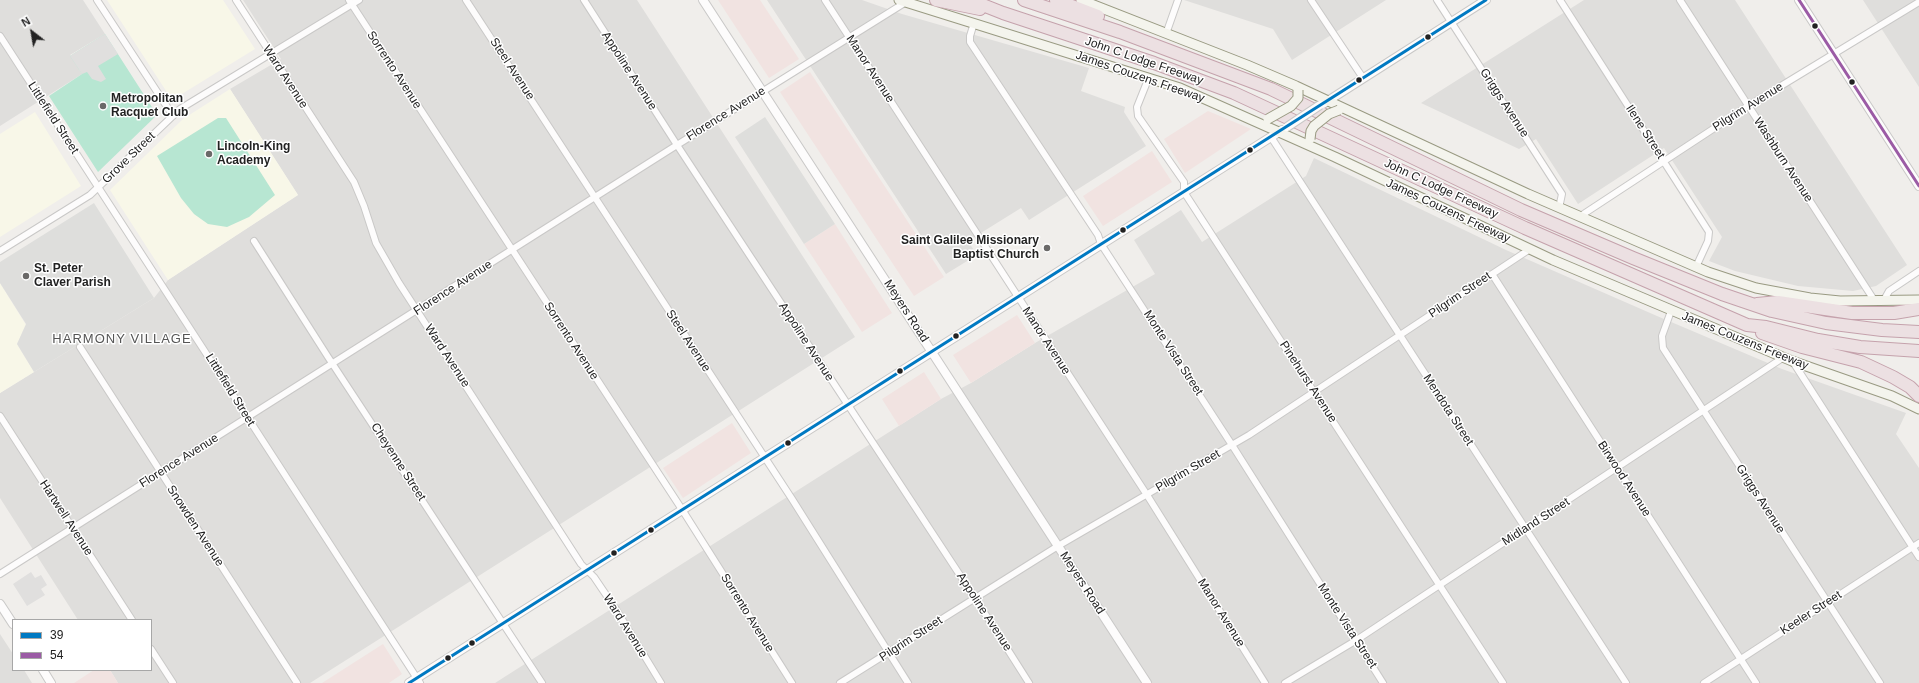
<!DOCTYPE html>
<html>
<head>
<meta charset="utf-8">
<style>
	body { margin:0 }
	#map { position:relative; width:1919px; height:683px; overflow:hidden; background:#f0eeeb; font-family:Arial,sans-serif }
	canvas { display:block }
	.legend { position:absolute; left:12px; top:619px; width:140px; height:52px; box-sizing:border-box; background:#fff; border:1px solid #a7a7a7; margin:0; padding:5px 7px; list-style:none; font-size:12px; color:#222 }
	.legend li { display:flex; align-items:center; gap:8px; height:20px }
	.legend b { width:20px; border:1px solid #a7a7a7 }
	.north { position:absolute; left:12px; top:12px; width:40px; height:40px; -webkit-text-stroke:3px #fff; paint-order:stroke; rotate:329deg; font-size:11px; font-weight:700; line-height:16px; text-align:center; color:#222 }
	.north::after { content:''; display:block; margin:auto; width:14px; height:18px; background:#222; clip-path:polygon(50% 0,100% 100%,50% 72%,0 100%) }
</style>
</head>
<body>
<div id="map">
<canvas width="1919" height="683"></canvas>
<ul class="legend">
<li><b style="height:5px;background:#0079c2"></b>39</li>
<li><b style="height:5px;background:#9b5ba5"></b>54</li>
</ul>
<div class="north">N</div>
</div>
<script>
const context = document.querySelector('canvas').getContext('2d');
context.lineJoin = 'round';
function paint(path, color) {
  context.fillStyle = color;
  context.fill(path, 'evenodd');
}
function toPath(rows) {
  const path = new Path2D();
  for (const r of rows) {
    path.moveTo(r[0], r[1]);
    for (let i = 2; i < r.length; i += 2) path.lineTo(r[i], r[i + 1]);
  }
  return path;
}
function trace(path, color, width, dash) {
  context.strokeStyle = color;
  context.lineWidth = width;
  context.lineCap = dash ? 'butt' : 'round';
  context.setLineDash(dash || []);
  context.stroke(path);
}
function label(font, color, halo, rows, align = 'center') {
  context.font = font + ' Arial,sans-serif';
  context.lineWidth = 3;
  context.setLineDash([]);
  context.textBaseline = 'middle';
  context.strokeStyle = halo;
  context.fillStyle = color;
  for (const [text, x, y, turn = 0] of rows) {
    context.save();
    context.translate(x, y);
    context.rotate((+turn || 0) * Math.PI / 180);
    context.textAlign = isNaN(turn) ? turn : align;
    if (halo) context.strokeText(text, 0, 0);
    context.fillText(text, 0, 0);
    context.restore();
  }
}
paint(toPath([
	[0,0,83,0,105,34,70,55,82,74,0,126],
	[243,0,637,0,855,337,310,683,118,683,110,670,151,670,151,620,78,620,0,498,0,393,154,298,168,280,298,195,230,89,281,59],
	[767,0,862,0,902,14,1089,68,1081,91,1125,107,1124,112,1146,146,1029,220,1021,208,968,241,977,255,946,274],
	[1184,0,1386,0,1292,60,1273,29],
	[1584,0,1735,0,1907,265,1876,286,1853,291,1798,286,1735,271,1709,261,1722,237,1664,148,1578,204,1536,139,1519,149,1421,103],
	[1863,0,1919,0,1919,87],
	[1314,158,1506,250,1657,316,1782,369,1906,413,1896,434,1919,468,1919,683,495,683,941,399,971,383,1035,343,1155,274,1134,240,1181,210,1202,242,1306,176],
	[0,634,13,654,13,670,24,670,32,683,0,683]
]), '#dfdedc');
paint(toPath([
	[718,0,760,0,799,59,769,78],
	[810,72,944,277,914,296,780,92],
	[1208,111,1251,129,1185,173,1164,139],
	[1152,151,1172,182,1103,226,1083,196],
	[835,224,892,313,862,332,804,244],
	[1017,315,1035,343,971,383,953,355],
	[924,372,941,399,899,426,882,399],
	[732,423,751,453,683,498,663,468],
	[383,644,402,674,389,683,322,683],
	[94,670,110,670,118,683,74,683]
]), '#f1e3e1');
paint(toPath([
	[107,0,223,0,255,49,172,100],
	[230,89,298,195,168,280,110,190,183,119],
	[35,112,81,186,0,237,0,134],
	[0,283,26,325,17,344,34,372,0,393]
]), '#f8f7e8');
paint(toPath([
	[765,117,835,224,804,244,735,137],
	[94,203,154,298,34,372,17,344,26,324,0,283,0,262]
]), '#dededc');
paint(toPath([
	[105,34,157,115,98,172,49,96,82,74,70,56],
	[218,118,226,118,275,195,249,217,227,227,208,224,194,214,181,198,157,156]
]), '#b7e6d2');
paint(toPath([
	[105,34,118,54,98,66,106,79,101,82,92,79,87,72,82,74,70,56],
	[31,572,35,578,41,575,47,585,41,589,45,595,27,606,13,584]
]), '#e0dfde');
const minor = toPath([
	[97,0,173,116],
	[236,0,354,182,364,206,376,243,399,283,581,564,594,577,617,611,661,683],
	[349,0,683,511,792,683],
	[466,0,792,499,908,683],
	[584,0,677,145,975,598,1029,683],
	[825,0,1147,495,1265,683],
	[1311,0,1363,78],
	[1437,0,1562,194,1559,208],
	[1560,0,1709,232,1708,241,1696,267],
	[1680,0,1874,300],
	[974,23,970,36,970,42,1098,235,1101,244,1232,445,1383,683],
	[1166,34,1178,0],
	[0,36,420,683],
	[1149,77,1137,107,1138,116,1184,182,1184,192,1503,683],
	[1271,137,1626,683],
	[1579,217,1748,106,1919,2],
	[254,241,328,357,542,683],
	[0,251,90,195,180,109,359,0],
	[1492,274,1756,683],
	[1884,300,1889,291,1919,271],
	[1671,311,1662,336,1663,348,1880,683],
	[80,347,297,683],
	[1793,362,1919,557],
	[0,416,132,620],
	[0,574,677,145,906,2],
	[151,649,173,683],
	[840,683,1058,546,1249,435,1530,249],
	[1285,683,1355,641,1784,357],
	[1704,683,1919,543]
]);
const tertiary = toPath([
	[703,0,1147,683],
	[1799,0,1919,186],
	[1323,104,1486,0],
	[0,604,13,624],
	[43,670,51,683],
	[409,683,1282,130]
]);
const secondary = toPath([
	[899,0,1180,88,1335,157,1553,260,1792,361,1892,396,1919,409],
	[1081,0,1247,65,1296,86,1528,194,1708,272,1756,288,1810,298,1840,301,1919,300]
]);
const motorway = toPath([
	[936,0,980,9],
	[970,0,1003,13,1154,63,1234,93,1525,228,1747,325,1766,327,1818,340,1860,347,1919,351],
	[1024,0,1120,32,1271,89,1521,210,1633,258,1722,294,1772,311,1826,323,1882,330,1919,332],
	[1056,0,1098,16],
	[1757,304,1778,302,1852,313,1894,313,1919,309],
	[1762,333,1802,347,1861,362,1893,377,1910,387,1919,396]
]);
trace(minor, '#c9c8c7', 8);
trace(tertiary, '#c9c8c7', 10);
trace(secondary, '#999a82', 11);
trace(motorway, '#c5a2ac', 14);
trace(minor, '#fdfcfc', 6);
trace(tertiary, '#fdfcfc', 8);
trace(secondary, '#f4f4ed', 9);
trace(motorway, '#ece0e2', 12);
const tertiaryBridge = toPath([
	[1287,127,1320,105]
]);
const secondaryBridge = toPath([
	[1268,119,1291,106,1298,98,1298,90],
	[1310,139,1311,131,1314,126,1329,114,1339,110]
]);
trace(tertiaryBridge, '#c9c8c7', 10, []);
trace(secondaryBridge, '#999a82', 11, []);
trace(tertiaryBridge, '#fdfcfc', 8);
trace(secondaryBridge, '#f4f4ed', 9);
trace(toPath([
	[409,683,1486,0]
]), '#0079c2', 3);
trace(toPath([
	[1799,0,1919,186]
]), '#9b5ba5', 3);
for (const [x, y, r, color] of [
	[1815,26,3.5,"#222"],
	[1428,37,3.5,"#222"],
	[1359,80,3.5,"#222"],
	[1852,82,3.5,"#222"],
	[103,106,4,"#6a6968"],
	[1250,150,3.5,"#222"],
	[209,154,4,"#6a6968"],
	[1123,230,3.5,"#222"],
	[1047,248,4,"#6a6968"],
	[26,276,4,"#6a6968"],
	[956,336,3.5,"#222"],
	[900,371,3.5,"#222"],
	[788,443,3.5,"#222"],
	[651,530,3.5,"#222"],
	[614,553,3.5,"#222"],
	[472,643,3.5,"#222"],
	[448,658,3.5,"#222"]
]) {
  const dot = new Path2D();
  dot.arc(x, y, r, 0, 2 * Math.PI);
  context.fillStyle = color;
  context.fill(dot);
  trace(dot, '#fff', 1.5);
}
label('12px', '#222', '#fff', [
	["John C Lodge Freeway",1144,61,19],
	["Steel Avenue",512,69,57],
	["Manor Avenue",870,69,57],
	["Sorrento Avenue",394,70,57],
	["Appoline Avenue",629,71,57],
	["Ward Avenue",285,77,57],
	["James Couzens Freeway",1140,77,19],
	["Griggs Avenue",1504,103,57],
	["Pilgrim Avenue",1748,107,-32],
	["Florence Avenue",726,114,-32],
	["Littlefield Street",53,118,57],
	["Ilene Street",1645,132,57],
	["Grove Street",129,158,-44],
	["Washburn Avenue",1783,160,57],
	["John C Lodge Freeway",1441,189,25],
	["James Couzens Freeway",1448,211,25],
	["Florence Avenue",453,288,-33],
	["Pilgrim Street",1460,295,-34],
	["Meyers Road",906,311,57],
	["Sorrento Avenue",571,341,57],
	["Steel Avenue",688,341,57],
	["Manor Avenue",1046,341,57],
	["James Couzens Freeway",1745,341,22],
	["Appoline Avenue",806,342,57],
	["Monte Vista Street",1173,353,57],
	["Ward Avenue",447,356,57],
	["Pinehurst Avenue",1308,382,57],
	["Littlefield Street",230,390,58],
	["Mendota Street",1448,410,57],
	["Florence Avenue",179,461,-32],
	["Cheyenne Street",398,462,57],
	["Pilgrim Street",1188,471,-30],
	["Birwood Avenue",1624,479,57],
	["Griggs Avenue",1760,499,57],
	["Hartwell Avenue",66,518,57],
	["Midland Street",1536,522,-33],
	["Snowden Avenue",195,526,57],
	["Meyers Road",1082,583,57],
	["Appoline Avenue",984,612,57],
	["Sorrento Avenue",747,613,58],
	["Manor Avenue",1221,613,58],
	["Keeler Street",1811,613,-33],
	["Ward Avenue",625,626,58],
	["Monte Vista Street",1347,626,57],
	["Pilgrim Street",911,639,-33]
]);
label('bold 12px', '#222', '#fff', [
	["Metropolitan",111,99],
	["Racquet Club",111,113],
	["Lincoln-King",217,147],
	["Academy",217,161],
	["Saint Galilee Missionary",1039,241,"right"],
	["Baptist Church",1039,255,"right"],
	["St. Peter",34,269],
	["Claver Parish",34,283]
], 'left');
context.letterSpacing = '1px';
label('13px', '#555', '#fff', [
	["HARMONY VILLAGE",122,339]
]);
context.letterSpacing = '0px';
</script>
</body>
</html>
